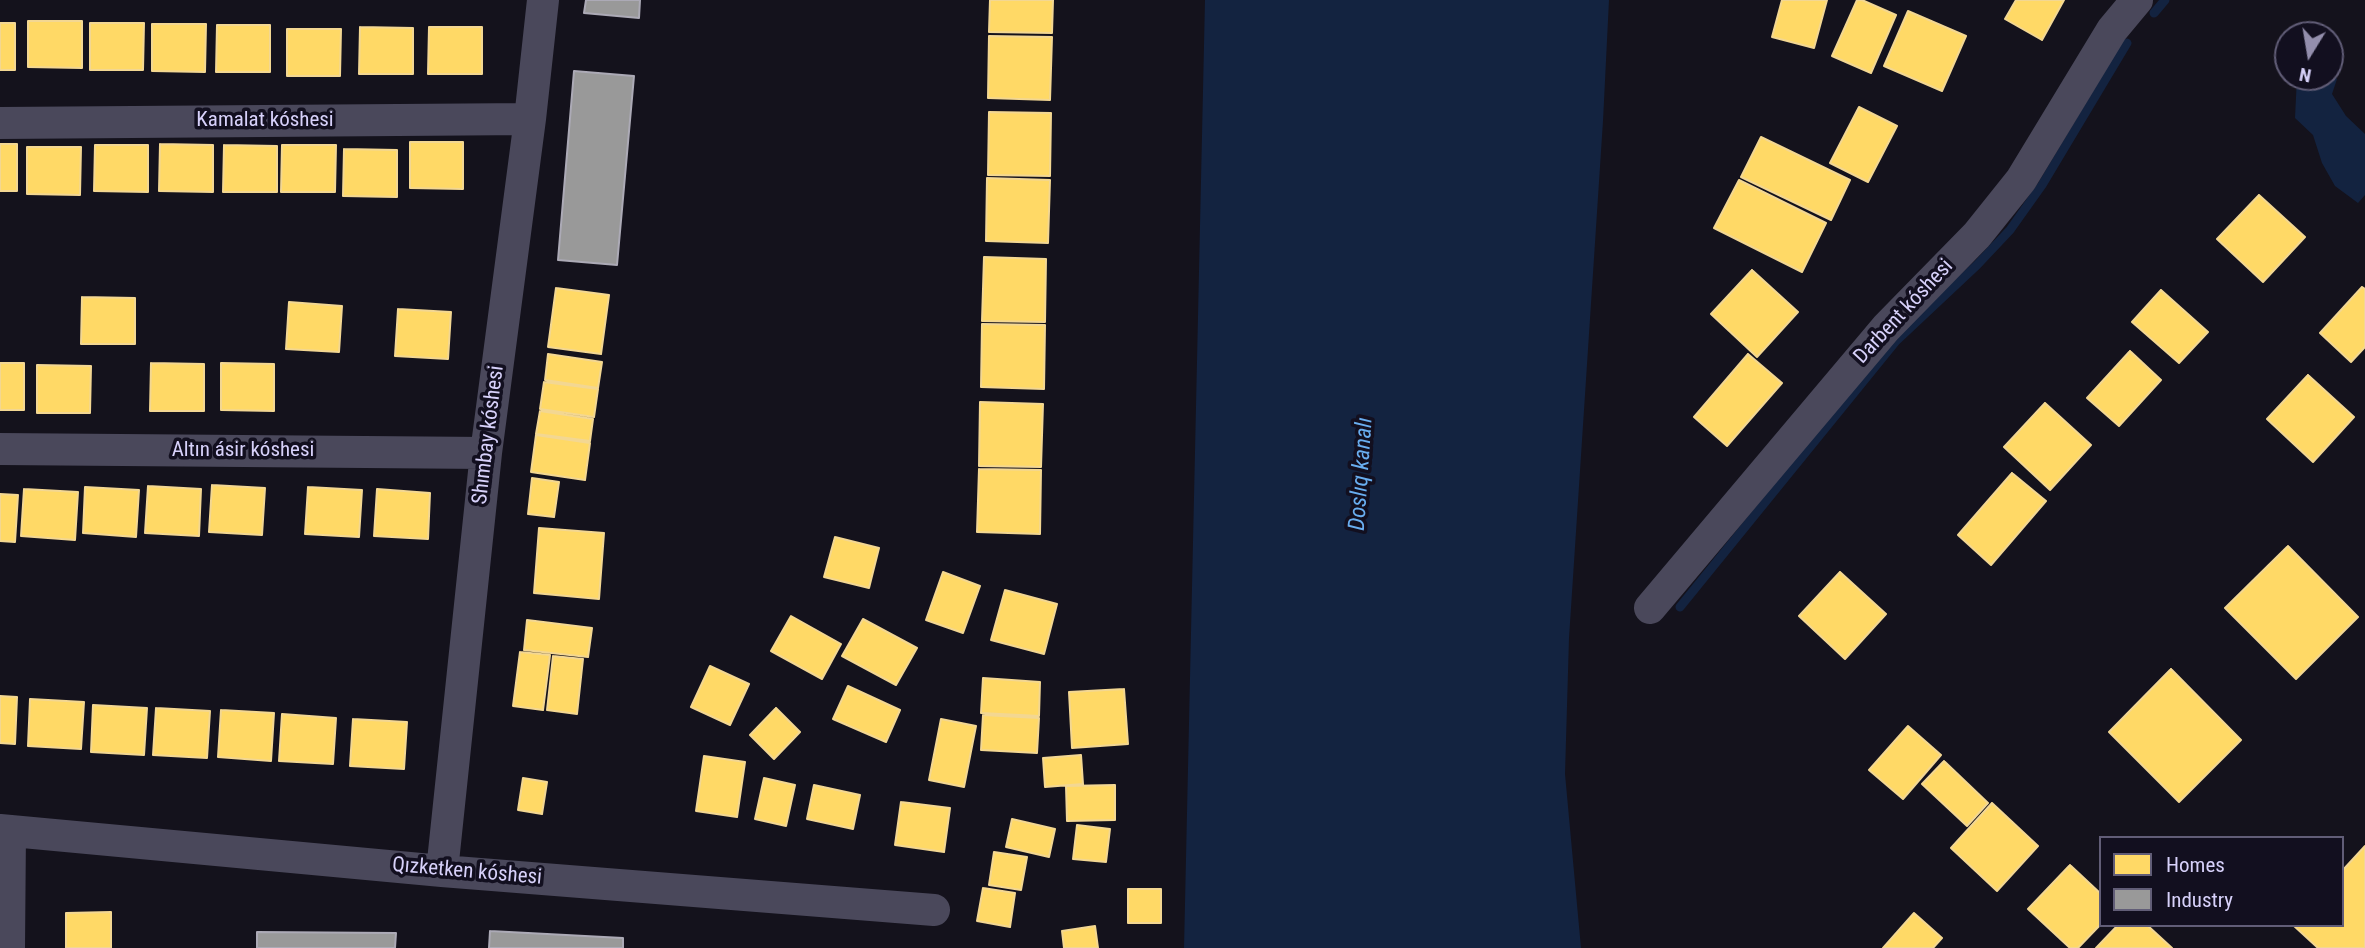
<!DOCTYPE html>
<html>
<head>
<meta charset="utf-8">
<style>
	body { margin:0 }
	#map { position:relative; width:2365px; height:948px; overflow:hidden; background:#14121c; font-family:"Roboto Condensed",sans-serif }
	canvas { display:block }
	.legend { position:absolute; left:2099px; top:836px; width:245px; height:91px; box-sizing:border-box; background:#120f1f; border:2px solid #615d77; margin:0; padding:9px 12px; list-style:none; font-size:21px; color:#d7d1fa }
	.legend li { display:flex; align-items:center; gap:14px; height:35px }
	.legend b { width:35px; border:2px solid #615d77 }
	.north { position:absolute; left:2274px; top:21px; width:70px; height:70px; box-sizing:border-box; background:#120f1f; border:2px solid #615d77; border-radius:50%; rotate:191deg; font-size:19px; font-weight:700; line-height:28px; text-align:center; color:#d7d1fa }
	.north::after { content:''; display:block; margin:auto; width:24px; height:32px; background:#938eac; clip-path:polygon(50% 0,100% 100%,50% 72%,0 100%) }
</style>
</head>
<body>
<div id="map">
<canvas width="2365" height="948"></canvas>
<ul class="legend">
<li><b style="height:19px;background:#ffd966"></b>Homes</li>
<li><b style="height:19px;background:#999"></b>Industry</li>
</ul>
<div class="north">N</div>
</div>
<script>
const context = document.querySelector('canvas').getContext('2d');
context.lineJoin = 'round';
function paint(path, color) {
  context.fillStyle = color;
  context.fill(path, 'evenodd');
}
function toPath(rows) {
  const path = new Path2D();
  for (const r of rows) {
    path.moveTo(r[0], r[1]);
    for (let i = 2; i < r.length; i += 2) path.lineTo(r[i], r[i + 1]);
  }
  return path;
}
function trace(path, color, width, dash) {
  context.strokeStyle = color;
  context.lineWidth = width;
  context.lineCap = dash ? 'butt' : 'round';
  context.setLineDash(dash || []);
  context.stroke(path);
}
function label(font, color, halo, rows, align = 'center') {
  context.font = font + ' "Roboto Condensed",sans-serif';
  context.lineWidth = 7;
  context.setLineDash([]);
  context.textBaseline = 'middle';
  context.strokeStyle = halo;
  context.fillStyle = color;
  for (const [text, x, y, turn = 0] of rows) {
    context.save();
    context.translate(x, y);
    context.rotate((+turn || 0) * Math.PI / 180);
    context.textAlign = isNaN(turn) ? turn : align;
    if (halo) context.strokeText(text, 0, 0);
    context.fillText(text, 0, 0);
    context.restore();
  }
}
paint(toPath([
	[1205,0,1609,0,1603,121,1569,638,1565,774,1581,948,1184,948],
	[2330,72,2337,79,2332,94,2346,116,2365,134,2365,195,2358,203,2335,186,2322,163,2313,135,2295,118,2297,77,2330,77]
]), '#132340');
const homes = toPath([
	[990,0,1053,0,1052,33,989,32,990,0],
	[1782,0,1827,0,1814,48,1772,37,1782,0],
	[1857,0,1862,0,1896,15,1871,73,1832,56,1857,0],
	[2016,0,2064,0,2042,40,2005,19,2016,0],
	[1908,11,1966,36,1942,91,1884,66,1908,11],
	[28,21,82,21,82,68,28,67,28,21],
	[0,23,15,23,15,70,0,70,0,23],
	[90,23,144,23,143,70,90,70,90,23],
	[152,24,206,24,205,72,152,71,152,24],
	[217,25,270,25,270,72,216,72,217,25],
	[360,27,413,28,413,74,359,74,360,27],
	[429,27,482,27,482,74,428,74,429,27],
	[287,29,341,29,340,76,287,76,287,29],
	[989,36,1052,37,1050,100,988,98,989,36],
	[1859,107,1897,126,1868,182,1830,163,1859,107],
	[989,112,1051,113,1050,176,988,175,989,112],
	[1761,137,1850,180,1831,220,1741,177,1761,137],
	[410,142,463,142,463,189,410,188,410,142],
	[0,144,17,144,17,191,0,191,0,144],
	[160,144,213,145,213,192,159,191,160,144],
	[95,145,148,145,148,192,94,191,95,145],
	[224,145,277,146,277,192,223,192,224,145],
	[282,145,336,145,335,192,281,192,282,145],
	[27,147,81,147,80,195,27,194,27,147],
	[344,149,397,150,397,197,343,196,344,149],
	[987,178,1050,180,1048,243,986,241,987,178],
	[1739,180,1826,223,1802,272,1714,228,1739,180],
	[2259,195,2305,237,2263,282,2217,239,2259,195],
	[984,257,1046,259,1045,322,982,321,984,257],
	[1752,270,1798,312,1757,357,1711,314,1752,270],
	[2362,287,2365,289,2365,347,2351,362,2320,333,2362,287],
	[556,288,609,295,601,354,548,347,556,288],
	[2161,290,2208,332,2179,363,2132,322,2161,290],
	[82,297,135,298,135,344,81,344,82,297],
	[289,302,342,306,339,352,286,349,289,302],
	[398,309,451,312,448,359,395,356,398,309],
	[982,324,1045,325,1044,389,981,387,982,324],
	[2130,351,2161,380,2119,426,2087,398,2130,351],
	[548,354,602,362,598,388,545,380,548,354],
	[1748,354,1782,383,1727,446,1694,417,1748,354],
	[0,363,24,363,24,410,0,410,0,363],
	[151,363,204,364,204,411,150,411,151,363],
	[221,363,274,364,274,411,221,410,221,363],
	[37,365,91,366,90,413,37,413,37,365],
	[2308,375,2354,417,2313,462,2267,419,2308,375],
	[544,382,598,389,594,417,540,409,544,382],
	[980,402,1043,404,1041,467,979,466,980,402],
	[2045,403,2091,445,2050,490,2004,447,2045,403],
	[540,411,593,419,590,441,536,434,540,411],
	[536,435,590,443,585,480,531,472,536,435],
	[979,469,1041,470,1040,534,977,532,979,469],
	[2012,473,2046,501,1991,565,1958,535,2012,473],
	[532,478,559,482,554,517,528,514,532,478],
	[212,485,265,488,262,535,209,532,212,485],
	[148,486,201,489,199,536,145,533,148,486],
	[85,487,139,490,136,537,83,533,85,487],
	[308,487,362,490,359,537,305,534,308,487],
	[24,489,78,492,75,540,21,536,24,489],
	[377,489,430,493,428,539,374,536,377,489],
	[0,494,18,495,15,542,0,541,0,494],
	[539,528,604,533,599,599,534,593,539,528],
	[835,537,879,548,869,588,824,577,835,537],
	[2288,546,2358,617,2296,679,2225,608,2288,546],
	[943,572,980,586,963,633,926,620,943,572],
	[1840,572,1886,614,1845,659,1799,616,1840,572],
	[1005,590,1057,604,1044,654,991,640,1005,590],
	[791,616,841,644,822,679,771,651,791,616],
	[863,619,917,648,896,685,842,656,863,619],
	[527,620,592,628,588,657,524,650,527,620],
	[520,652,550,655,543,710,513,706,520,652],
	[553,656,583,659,577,714,547,710,553,656],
	[710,666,749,684,730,725,691,707,710,666],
	[2171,669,2241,740,2179,802,2109,732,2171,669],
	[983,678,1040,682,1039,716,981,713,983,678],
	[848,686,900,710,886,742,833,719,848,686],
	[1124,689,1128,744,1072,748,1069,692,1124,689],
	[0,696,17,697,15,744,0,743,0,696],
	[30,699,84,702,81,749,28,746,30,699],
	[93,705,147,708,144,755,91,752,93,705],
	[156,708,210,711,207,758,153,755,156,708],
	[776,708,800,732,774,759,750,735,776,708],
	[221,710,274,713,271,761,218,757,221,710],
	[282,714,336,718,333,764,279,761,282,714],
	[983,715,1039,718,1037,753,981,750,983,715],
	[353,719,407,722,404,769,350,766,353,719],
	[941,719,976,726,964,787,929,780,941,719],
	[1908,726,1941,755,1903,799,1869,770,1908,726],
	[1081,755,1083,784,1045,787,1043,758,1081,755],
	[704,756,745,762,737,817,696,811,704,756],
	[1944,761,1988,803,1967,826,1922,784,1944,761],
	[523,778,547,782,542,814,518,810,523,778],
	[764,778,795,785,786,826,755,819,764,778],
	[814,785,860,795,853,829,807,819,814,785],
	[1115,785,1115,820,1067,821,1066,786,1115,785],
	[901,802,950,808,944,852,895,845,901,802],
	[1992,803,2038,846,1997,891,1951,848,1992,803],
	[1012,819,1055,829,1049,857,1006,847,1012,819],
	[1077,825,1110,829,1106,862,1073,859,1077,825],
	[2365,846,2365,948,2318,948,2293,925,2342,925,2342,871,2365,846],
	[994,852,1027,857,1021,890,989,885,994,852],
	[2070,865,2101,894,2101,924,2078,948,2070,948,2028,909,2070,865],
	[983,888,1015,893,1010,927,977,921,983,888],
	[1128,889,1161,889,1161,923,1128,923,1128,889],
	[111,912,111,948,66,948,66,913,111,912],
	[1914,913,1942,938,1933,948,1883,948,1914,913],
	[2118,925,2147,925,2172,948,2096,948,2118,925],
	[1095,926,1098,948,1064,948,1062,931,1095,926]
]);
paint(homes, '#ffd966');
trace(homes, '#f3d792', 2);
const industry = toPath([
	[586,0,640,0,639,18,584,13,586,0],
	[574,71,634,76,617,265,558,260,574,71],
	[490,931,623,938,623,948,489,948,490,931],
	[257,932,396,933,395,948,257,948,257,932]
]);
paint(industry, '#999');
trace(industry, '#acaab6', 2);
trace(toPath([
	[2154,13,2165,0],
	[1680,607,1896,341,1977,265,2010,230,2042,185,2127,43]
]), '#132340', 9);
trace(toPath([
	[0,123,530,119],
	[0,449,486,453],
	[1650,608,1886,328,1977,235,2021,180,2112,30,2137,0],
	[0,830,442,871,934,910],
	[442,871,486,453,530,119,543,0],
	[9,948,10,831]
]), '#4a485b', 32);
label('21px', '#d7d1fa', '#120f1f', [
	["Kamalat kóshesi",265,121],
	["Darbent kóshesi",1904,312,-47],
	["Shımbay kóshesi",489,435,-83],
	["Altın ásir kóshesi",243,451],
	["Qızketken kóshesi",467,872,5]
]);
label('italic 23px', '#69aef0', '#120f1f', [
	["Doslıq kanalı",1362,474,-86]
]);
</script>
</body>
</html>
